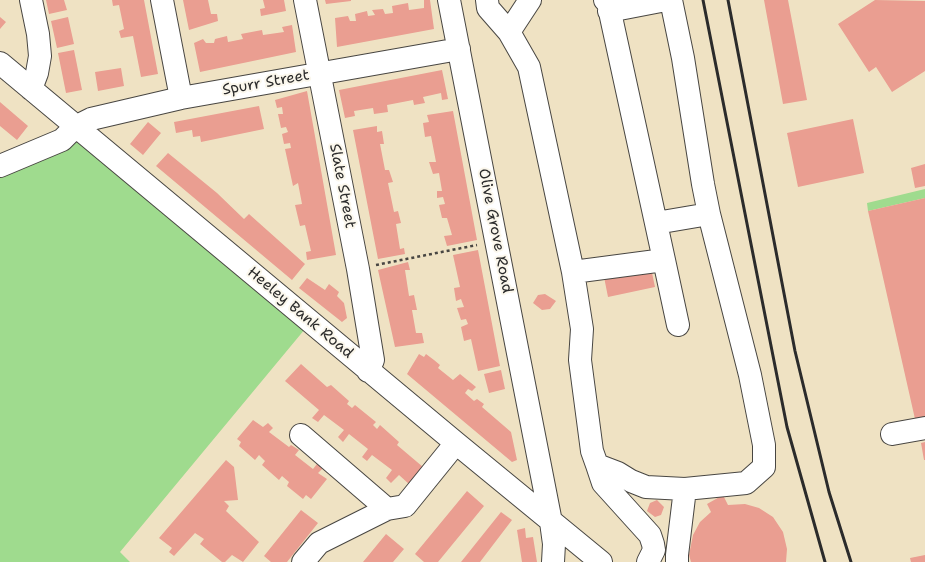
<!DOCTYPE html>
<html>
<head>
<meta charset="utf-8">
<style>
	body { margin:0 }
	canvas { display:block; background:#efe2c3 }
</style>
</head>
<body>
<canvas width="925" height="562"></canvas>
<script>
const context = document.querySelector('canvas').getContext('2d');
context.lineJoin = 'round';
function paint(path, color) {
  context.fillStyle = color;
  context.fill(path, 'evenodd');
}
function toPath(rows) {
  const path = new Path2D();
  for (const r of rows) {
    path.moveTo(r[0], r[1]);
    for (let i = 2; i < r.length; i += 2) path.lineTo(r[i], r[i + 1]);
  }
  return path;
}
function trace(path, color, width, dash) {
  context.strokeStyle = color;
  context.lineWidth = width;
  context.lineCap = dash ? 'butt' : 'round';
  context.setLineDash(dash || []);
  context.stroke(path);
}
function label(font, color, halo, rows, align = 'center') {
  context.font = font + ' "Shantell Sans",sans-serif';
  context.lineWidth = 4;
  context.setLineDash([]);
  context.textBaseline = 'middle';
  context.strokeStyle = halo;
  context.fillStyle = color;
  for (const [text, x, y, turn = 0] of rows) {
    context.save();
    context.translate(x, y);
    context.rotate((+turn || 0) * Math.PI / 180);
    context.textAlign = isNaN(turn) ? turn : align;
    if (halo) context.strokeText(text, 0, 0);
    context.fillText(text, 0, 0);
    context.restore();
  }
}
paint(toPath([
	[68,129,305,329,120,552,130,562,0,562,0,161],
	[925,189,925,198,868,211,867,203]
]), '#9fdb8e');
paint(toPath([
	[46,0,64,0,67,10,49,14],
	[112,0,144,0,158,74,141,77,133,36,121,38,119,31,124,29,119,5,113,6],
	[183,0,208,0,211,14,217,14,218,21,189,30],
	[263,0,284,0,286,11,261,16,260,9,265,8],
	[325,0,351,0,351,1,326,4],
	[424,0,430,0,434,29,337,47,335,18,348,16,350,21,356,21,355,14,367,11,368,16,375,15,372,10,383,9,385,14,393,13,392,6,408,3,409,10,424,8],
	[764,0,788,0,807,100,783,104],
	[875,0,925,1,925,71,892,92,876,67,869,72,838,24],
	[0,17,6,22,0,29],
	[68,17,74,44,57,48,51,21],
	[292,25,296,52,200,72,194,43,203,39,206,43,214,43,215,39,227,36,228,42,243,39,241,34,262,30,263,35,284,32,282,27],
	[74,50,82,90,66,93,58,53],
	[121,68,124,86,98,91,95,72],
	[442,70,448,99,442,100,441,93,423,97,425,103,414,105,413,100,387,105,388,112,374,114,373,108,354,111,355,116,345,118,339,90],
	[307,91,336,255,307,260,306,252,311,251,305,225,300,226,295,205,302,204,298,183,293,186,285,149,291,148,290,143,284,144,282,134,288,132,286,127,281,128,278,114,283,114,282,107,277,108,275,100],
	[0,102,28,126,17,140,0,126],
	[259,106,264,129,201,142,200,136,193,137,192,130,176,133,174,122],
	[453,111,477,240,447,246,444,236,452,235,447,218,442,218,439,205,445,204,443,197,437,198,437,191,442,191,439,173,433,174,429,162,436,162,431,136,425,137,423,123,429,122,427,115],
	[853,119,864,173,798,187,787,133],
	[148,122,161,133,143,155,130,144],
	[377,126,377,132,382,131,384,144,380,144,385,170,389,170,393,182,388,183,394,212,398,211,401,223,396,224,400,249,404,248,405,254,378,259,353,130],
	[168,153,217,193,244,219,249,214,305,264,292,280,156,166],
	[925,164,925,186,915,188,911,168],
	[925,198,925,417,915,419,868,211],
	[478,250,500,366,478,371,471,339,464,341,461,327,468,324,466,319,461,320,457,308,464,307,461,299,456,301,454,288,460,287,453,255],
	[408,262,410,270,405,270,409,296,414,295,417,310,412,310,416,333,422,333,424,343,395,347,378,270],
	[651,268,655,287,608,297,604,277],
	[307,278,325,290,329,284,339,292,337,296,344,303,347,318,342,322,299,288],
	[545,294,556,301,550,309,542,310,533,303,538,295],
	[419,354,424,357,426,354,434,360,440,365,438,368,453,380,460,374,476,387,472,391,468,389,465,393,474,401,477,399,484,404,482,407,511,432,517,460,512,462,407,374],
	[301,364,327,387,331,385,349,401,347,404,352,408,355,405,376,422,373,425,377,429,380,425,399,442,397,445,423,467,409,484,399,475,391,483,386,478,392,470,372,455,367,461,362,457,368,449,349,434,343,442,338,437,344,430,324,415,318,422,312,418,319,410,285,381],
	[501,370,505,389,489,393,484,374],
	[253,420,263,427,268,423,273,428,269,432,289,447,291,445,299,450,295,455,313,469,317,464,323,468,318,473,327,479,311,499,306,495,303,499,287,486,289,482,282,476,279,480,262,465,265,461,259,455,255,460,239,446,241,442,237,439],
	[925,442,925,460,924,460,921,443],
	[226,460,234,467,238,500,224,501,229,506,226,511,259,542,243,562,232,555,225,562,222,562,200,544,204,539,195,533,174,556,169,552,172,548,159,538],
	[467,491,484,506,438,562,424,562,415,554],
	[723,495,728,505,745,504,759,508,773,517,783,532,787,549,786,562,691,562,689,555,693,535,700,522,711,512,707,504],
	[657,500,664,507,661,515,655,517,647,511,650,503],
	[301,510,318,523,287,562,271,562,264,556],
	[501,512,512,520,480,562,461,562],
	[525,528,526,538,533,537,537,562,522,562,517,530],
	[386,534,404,549,393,562,363,562],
	[925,555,925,562,911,562,910,558]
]), '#ea9e91');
const minor = toPath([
	[31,0,38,34,40,56,37,73,31,89],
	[162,0,181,98],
	[305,0,358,269,373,360,368,371],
	[449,0,551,522],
	[487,0,488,8,509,32,529,67,573,272,582,329,580,360,592,451,597,465,618,473,631,481,646,487,685,489,746,483,764,467,764,445,750,375,709,214],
	[609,11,666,0],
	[509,32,530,0],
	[0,63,456,443,601,562],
	[0,166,62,140,75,127,91,119,181,98,459,49],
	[656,223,709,214,703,184,683,58,671,0],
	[664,260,678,325],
	[573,272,664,260,608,3,605,0],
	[892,434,925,428],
	[301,435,387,509],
	[597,465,603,483,650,535,653,544,654,550,648,562],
	[551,522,554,544,553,562],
	[303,562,319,543,387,509,405,506,456,443],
	[677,562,677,555,685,489]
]);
trace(minor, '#484642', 24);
trace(toPath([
	[376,265,477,245]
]), '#484642', 2.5, [3, 3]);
trace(minor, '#fff', 22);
trace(toPath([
	[703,0,787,427,825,562],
	[728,0,795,351,829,492,851,562]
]), '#2b2b2b', 3);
label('15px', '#2b2b2b', '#fbf7ec', [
	["Spurr Street",266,83,-10],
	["Slate Street",342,186,79],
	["Olive Grove Road",495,231,79],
	["Heeley Bank Road",300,313,40]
]);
</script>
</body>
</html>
